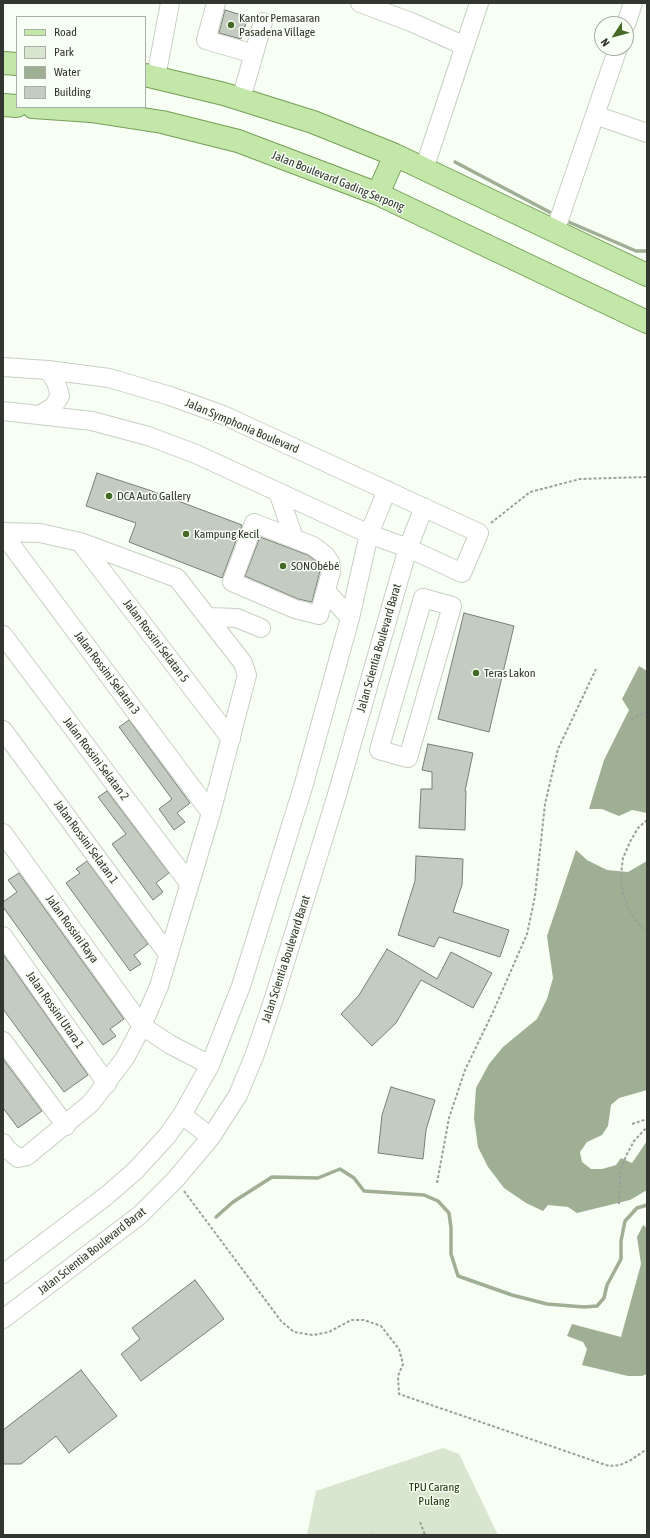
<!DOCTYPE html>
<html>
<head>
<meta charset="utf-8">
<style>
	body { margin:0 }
	#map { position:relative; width:650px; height:1538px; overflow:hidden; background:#f7fef3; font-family:"Asap Condensed",sans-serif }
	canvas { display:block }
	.frame { position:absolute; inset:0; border:4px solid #323530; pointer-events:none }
	.legend { position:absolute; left:16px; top:16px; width:130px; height:92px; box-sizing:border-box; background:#f7fef3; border:1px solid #a8aea5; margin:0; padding:5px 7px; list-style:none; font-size:12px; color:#323530 }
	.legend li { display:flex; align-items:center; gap:8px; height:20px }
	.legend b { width:20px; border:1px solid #a8aea5 }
	.north { position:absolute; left:594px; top:16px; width:40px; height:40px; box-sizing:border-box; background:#f7fef3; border:1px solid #a8aea5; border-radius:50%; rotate:234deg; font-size:11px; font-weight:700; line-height:16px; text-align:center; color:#323530 }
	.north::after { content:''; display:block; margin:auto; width:14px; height:18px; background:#446a25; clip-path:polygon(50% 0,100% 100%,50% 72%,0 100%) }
</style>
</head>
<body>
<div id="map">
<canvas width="650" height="1538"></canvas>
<div class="frame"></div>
<ul class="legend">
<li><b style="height:5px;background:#c2e7a8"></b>Road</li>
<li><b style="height:11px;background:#d8e6d0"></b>Park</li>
<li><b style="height:11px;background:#9eaf94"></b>Water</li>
<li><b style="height:11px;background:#c4cbc0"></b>Building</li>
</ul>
<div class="north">N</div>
</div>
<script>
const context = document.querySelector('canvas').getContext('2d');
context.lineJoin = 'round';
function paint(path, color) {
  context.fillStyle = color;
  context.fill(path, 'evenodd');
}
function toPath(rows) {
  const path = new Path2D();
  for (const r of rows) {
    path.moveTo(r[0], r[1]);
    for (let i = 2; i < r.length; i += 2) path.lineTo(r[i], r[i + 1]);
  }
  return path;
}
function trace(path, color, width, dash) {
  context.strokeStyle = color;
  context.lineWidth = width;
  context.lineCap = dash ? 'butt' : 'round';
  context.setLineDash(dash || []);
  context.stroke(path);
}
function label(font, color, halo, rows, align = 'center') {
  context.font = font + ' "Asap Condensed",sans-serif';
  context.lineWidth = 3;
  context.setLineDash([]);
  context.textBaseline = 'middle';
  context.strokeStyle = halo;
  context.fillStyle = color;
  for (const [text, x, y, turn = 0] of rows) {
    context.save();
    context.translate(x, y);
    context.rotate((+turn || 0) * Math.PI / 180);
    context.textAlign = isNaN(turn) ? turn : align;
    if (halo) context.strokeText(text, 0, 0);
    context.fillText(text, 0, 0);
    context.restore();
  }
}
paint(toPath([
	[443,1448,459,1454,498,1535,307,1535,316,1491]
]), '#d8e6d0');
paint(toPath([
	[639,666,647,671,647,813,632,810,619,816,602,809,589,809,604,760,629,710,622,699],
	[576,850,587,860,607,870,628,872,647,861,647,1090,619,1098,611,1105,608,1126,602,1135,587,1142,580,1152,582,1162,591,1169,602,1169,616,1165,621,1158,632,1163,647,1141,647,1190,630,1200,577,1213,568,1207,548,1205,543,1211,526,1203,504,1188,488,1167,478,1147,474,1118,476,1088,489,1064,503,1047,537,1019,547,999,553,978,547,936],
	[643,1225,647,1228,647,1374,642,1376,628,1376,582,1365,587,1349,583,1342,567,1336,572,1324,621,1337,641,1264,637,1237]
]), '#9eaf94');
trace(toPath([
	[455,162,555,215],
	[564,220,636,251,647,251],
	[216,1217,233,1202,272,1177,318,1178,340,1169,354,1178,364,1191,424,1195,438,1201,449,1213,451,1228,451,1254,458,1276,512,1295,547,1304,584,1307,597,1306,604,1298,607,1285,621,1259,621,1241,625,1221,637,1208,647,1205]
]), '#9eaf94', 3.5);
const building = toPath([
	[225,10,248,17,241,39,219,33,225,10],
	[97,473,149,490,242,525,222,578,129,542,136,523,86,506,97,473],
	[260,537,308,555,317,562,320,571,312,602,298,599,245,576,260,537],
	[464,613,514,626,489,732,438,719,464,613],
	[129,720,190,803,177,813,185,822,174,830,159,809,172,799,119,727,129,720],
	[428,744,473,753,465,791,466,791,465,830,419,828,421,789,432,789,432,772,422,770,428,744],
	[107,791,169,873,156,883,163,892,153,900,112,844,126,834,98,797,107,791],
	[416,856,463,859,462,885,453,912,509,930,500,957,439,937,434,947,398,935,415,881,416,856],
	[87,861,148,944,134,955,141,964,130,971,66,883,80,873,76,869,87,861],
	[19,873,124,1019,110,1029,116,1036,103,1045,3,907,3,902,17,892,8,880,19,873],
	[387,949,437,979,451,952,492,973,473,1008,421,980,396,1023,372,1046,341,1014,359,995,387,949],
	[3,954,88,1075,64,1092,3,1009,3,954],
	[3,1059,42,1111,18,1128,3,1108,3,1059],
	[391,1087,435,1100,426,1130,423,1159,378,1153,382,1115,391,1087],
	[195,1280,224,1319,141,1381,121,1354,140,1339,132,1328,195,1280],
	[81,1370,117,1416,69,1453,56,1436,21,1464,3,1464,3,1430,81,1370]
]);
paint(building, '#c4cbc0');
trace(building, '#797f75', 1);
const minor = toPath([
	[216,3,206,40,254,54],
	[360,3,411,22,465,46],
	[626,24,633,3],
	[156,77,170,3],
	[241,99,263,22],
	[595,115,647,133],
	[424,169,479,3],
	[555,231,618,48],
	[3,367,48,370,109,378,170,396,223,415,479,533,462,573,408,548,369,534,196,454,148,436,92,421,3,411],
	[41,414,53,407,60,396,56,382,48,370],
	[278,492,294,538],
	[254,523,313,546,325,555,330,562,331,572,319,615,295,609,232,582,254,523],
	[3,532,40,533,80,542,177,578,243,663,247,675,211,813,159,986,142,1026,125,1058,91,1103,27,1156,18,1158,7,1149,3,1143],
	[3,534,211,813],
	[80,542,231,739],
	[326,591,350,618],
	[423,598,452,606,408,758,379,750,423,598],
	[208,617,237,618,261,628],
	[3,635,189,883],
	[3,730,168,954],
	[3,833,142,1026,171,1045,210,1065],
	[3,936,107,1084],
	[3,1041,66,1126],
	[182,1115,211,1137],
	[3,1274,106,1196,135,1171,167,1136,182,1115,210,1065,241,986,303,787,350,618,369,534,387,490],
	[3,1319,140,1215,175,1180,211,1137,238,1095,255,1054,274,998,336,798,408,548,424,507]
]);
const major = toPath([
	[3,63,17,64],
	[145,75,224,94,313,122,395,155,647,275],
	[3,105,17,106],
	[33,107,91,111,162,122,238,141,378,194,647,322],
	[378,194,395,155]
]);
trace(minor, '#c8cfc4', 20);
trace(major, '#769e58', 24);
trace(toPath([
	[491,523,530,492,580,479,647,477],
	[631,719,647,712],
	[647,820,638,828,630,842,623,858,621,874,622,891,629,910,639,925,647,932],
	[632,1124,647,1119],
	[437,1183,449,1118,465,1070,493,1012,527,934,535,896,545,804,558,749,596,669],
	[184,1191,281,1321,294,1332,313,1335,329,1332,351,1320,364,1320,381,1326,399,1349,403,1364,398,1376,399,1394,609,1466,620,1465,631,1460,647,1449],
	[619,1204,620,1173,626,1156,634,1141,647,1127],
	[420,1522,425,1535],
	[371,1534,372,1535]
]), '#9ba098', 2, [3, 2]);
trace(minor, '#fff', 18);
trace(major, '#c2e7a8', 22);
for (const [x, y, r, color] of [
	[231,25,4,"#446a25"],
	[109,496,4,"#446a25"],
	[186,534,4,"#446a25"],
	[283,566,4,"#446a25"],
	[476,673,4,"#446a25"]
]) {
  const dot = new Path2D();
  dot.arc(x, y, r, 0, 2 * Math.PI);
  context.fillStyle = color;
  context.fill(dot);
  trace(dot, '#f7fef3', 1.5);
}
label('12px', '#323530', '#f7fef3', [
	["Kantor Pemasaran",239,18],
	["Pasadena Village",239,32],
	["DCA Auto Gallery",117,496],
	["Kampung Kecil",194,534],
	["SONObébé",291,566],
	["Teras Lakon",484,673]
], 'left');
label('12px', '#323530', '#f7fef3', [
	["Jalan Boulevard Gading Serpong",338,181,22],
	["Jalan Symphonia Boulevard",242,426,23],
	["Jalan Rossini Selatan 5",156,641,53],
	["Jalan Scientia Boulevard Barat",379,648,-74],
	["Jalan Rossini Selatan 3",107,673,53],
	["Jalan Rossini Selatan 2",96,759,53],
	["Jalan Rossini Selatan 1",86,842,54],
	["Jalan Rossini Raya",72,929,54],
	["Jalan Scientia Boulevard Barat",286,959,-72],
	["Jalan Rossini Utara 1",55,1010,55],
	["Jalan Scientia Boulevard Barat",92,1251,-38]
]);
label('12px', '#1a3006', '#f7fef3', [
	["TPU Carang",434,1487],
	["Pulang",434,1501]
]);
</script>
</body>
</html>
